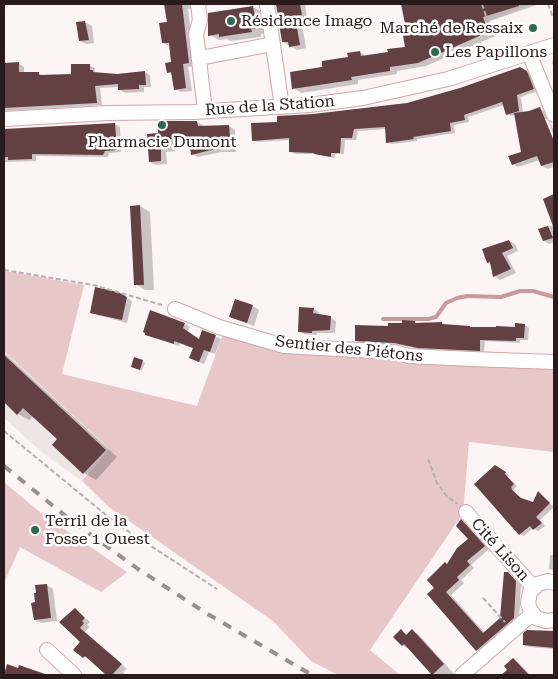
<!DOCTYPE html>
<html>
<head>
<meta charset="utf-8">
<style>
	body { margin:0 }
	#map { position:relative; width:558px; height:679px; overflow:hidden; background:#fdf4f5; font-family:"Roboto Serif",serif }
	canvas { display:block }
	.frame { position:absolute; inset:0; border:5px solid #291a1b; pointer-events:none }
</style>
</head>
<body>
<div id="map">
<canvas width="558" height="679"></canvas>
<div class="frame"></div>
</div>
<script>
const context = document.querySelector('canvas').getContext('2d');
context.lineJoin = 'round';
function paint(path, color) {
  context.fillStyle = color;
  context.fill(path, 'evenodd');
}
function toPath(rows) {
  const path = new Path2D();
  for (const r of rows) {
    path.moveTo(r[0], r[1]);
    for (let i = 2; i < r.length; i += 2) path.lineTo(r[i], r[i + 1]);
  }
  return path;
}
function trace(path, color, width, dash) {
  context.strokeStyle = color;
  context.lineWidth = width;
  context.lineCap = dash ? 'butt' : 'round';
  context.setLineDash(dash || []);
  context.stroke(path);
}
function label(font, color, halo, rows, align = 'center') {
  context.font = font + ' "Roboto Serif",serif';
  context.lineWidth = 5;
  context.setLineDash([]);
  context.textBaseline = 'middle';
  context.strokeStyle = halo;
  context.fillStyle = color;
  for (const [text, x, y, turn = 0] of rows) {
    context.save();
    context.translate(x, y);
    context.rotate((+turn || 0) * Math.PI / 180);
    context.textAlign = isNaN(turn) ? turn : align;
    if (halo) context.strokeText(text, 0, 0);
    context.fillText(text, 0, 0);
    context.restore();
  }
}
paint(toPath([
	[479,4,531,4,486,22],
	[4,351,110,450,82,481,44,454,4,418]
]), '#f0e5e5');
paint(toPath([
	[4,271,84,285,62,374,197,406,224,331,330,352,333,357,355,357,360,353,554,365,554,452,469,442,463,513,370,650,400,675,338,675,311,661,273,621,109,507,82,481,109,449,4,351],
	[4,482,42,514,127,572,101,592,20,547,4,583]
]), '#e7c7c8');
paint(toPath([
	[172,4,193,4,194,7,188,9,195,66,188,67,192,91,181,92,175,89,173,75,168,72,172,63,169,46,163,43,168,23,165,5],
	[277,4,305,4,307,18,301,19,306,48,297,50,283,42],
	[402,4,420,4,425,19,438,7,437,4,540,4,490,21,494,35,493,37,426,66,397,71,397,74,358,80,358,84,301,93,294,88,324,68,360,52,367,57,389,53,406,48,408,30],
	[253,7,263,13,266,33,261,34,261,37,230,41,227,39,219,40,210,35],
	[85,22,92,26,94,43,86,44,80,41],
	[554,57,554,69,552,63],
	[18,63,24,67,24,73,38,73,44,76,72,76,89,65,95,68,95,73,117,75,145,72,150,75,151,87,144,87,144,92,125,93,120,90,119,87,100,88,102,105,4,111,4,64],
	[520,69,531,74,538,91,521,97,523,113,540,109,545,112,554,131,554,137,548,119,545,119,554,144,554,170,553,167,548,169,542,166,540,160,518,167,513,164,523,153,516,115,511,116,507,114,504,105,468,117,469,122,454,125,455,133,417,139,417,141,392,144,388,142,386,129,358,131,356,140,345,140,344,154,335,154,335,158,317,154,295,154,290,151,290,140,257,142,253,140,278,123,313,115,407,104,461,89],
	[197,122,203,125,203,127,229,126,235,130,236,152,222,152,198,157,192,154,191,141,174,142,175,151,166,152,167,164,156,165,150,162,159,134],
	[115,124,120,127,121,152,109,153,108,157,36,156,36,161,4,162,4,130],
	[554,196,554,242,549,244,544,241,539,230,554,225,545,199],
	[140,206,150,212,154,290,145,290,135,284],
	[509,241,515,244,518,251,507,256,516,273,500,280,494,276,492,264,488,262],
	[127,298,132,301,127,323,97,315,91,312],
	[253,306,259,310,254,326,231,317],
	[313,309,319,312,318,315,331,318,336,321,335,333,317,333,317,335,304,334,299,331],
	[403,321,415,322,419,324,442,324,445,325,470,327,516,328,525,325,529,328,528,340,520,340,520,343,485,341,484,352,423,350,400,345,361,343,356,340,389,327,403,325],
	[185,324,190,327,187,332,199,341,203,331,221,339,215,354,209,352,204,364,196,361,194,349,180,343,179,346,146,334],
	[4,353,117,457,96,480,84,473,53,445,58,439,33,416,29,420,18,414,4,401],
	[142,361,145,363,142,370,135,368],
	[495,466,509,475,508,477,517,486,514,489,516,494,523,500,533,504,538,493,554,507,540,520,545,526,538,531,533,528,524,536,520,534,476,484],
	[461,521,466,524,489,549,471,565,474,568,461,580,464,583,451,595,485,633,501,618,508,574,513,577,521,585,519,621,481,653,476,650,436,588,447,565,469,539],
	[550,555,554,555,554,571,549,569],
	[47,585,53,589,57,621,41,623,35,620,36,603],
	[75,610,90,622,87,625,89,627,85,632,127,669,123,672,126,675,108,675,91,660,84,657,75,649,82,642],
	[401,631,408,635,412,631,418,634,455,675,432,675,433,673,409,647,407,648,402,645],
	[528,631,554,632,554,649,528,647,524,645],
	[513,659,519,663,530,675,503,675,509,670]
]), '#0003');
trace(toPath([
	[383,319,428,319,436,317,446,303,457,298,467,296,501,297,520,291,533,291,554,297]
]), '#c9999b', 4);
paint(toPath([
	[164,4,182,4,189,63,183,64,186,88,174,90,171,72,167,73,165,63,171,62,169,43,162,43,159,23,167,22],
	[276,4,300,4,302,15,295,16,300,45,289,47,288,42,282,42],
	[401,4,519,4,519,6,483,17,488,30,486,33,418,63,390,67,390,71,351,77,352,80,292,89,290,72,322,67,322,61,348,57,347,53,360,51,361,56,388,52,387,49,405,47,402,30,406,29],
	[253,6,257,28,251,29,252,32,219,37,219,34,208,36,208,13],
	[85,21,89,40,79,41,76,22],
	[19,62,19,72,39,72,39,75,71,74,71,64,90,64,90,70,93,70,93,72,117,74,145,71,146,85,139,85,139,89,118,90,118,84,95,86,97,103,4,108,4,63],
	[520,67,527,71,534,89,517,95,519,111,506,115,502,102,464,115,465,120,450,123,451,131,413,137,414,139,386,143,385,127,354,129,352,138,341,138,340,153,331,153,331,157,314,154,314,153,289,152,289,138,252,141,251,123,277,122,277,116,313,114,407,103,460,88],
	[540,107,554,141,554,162,541,166,537,156,512,165,508,156,521,152,514,113,529,111],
	[157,121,197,121,198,126,229,125,231,149,215,149,191,155,189,138,169,139,169,149,161,149,161,161,149,162,147,134,158,133],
	[115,123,117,150,105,151,103,155,32,154,32,159,8,160,8,157,4,157,4,129],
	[554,194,554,226,553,226,543,199],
	[140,205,144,285,134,285,130,206],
	[548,226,553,238,543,241,538,229],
	[509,240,513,248,502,253,511,269,493,277,490,262,487,263,482,249],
	[95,287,118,292,127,297,122,320,90,313],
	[235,299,253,305,247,323,229,317],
	[299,307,314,308,313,313,331,316,330,330,312,331,312,333,298,332],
	[150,310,185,323,183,328,199,339,202,330,216,335,210,352,204,350,199,362,189,358,193,348,174,341,174,344,145,335,145,333,143,332],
	[402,320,415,321,415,323,442,322,442,324,470,326,470,327,496,327,496,326,515,327,515,323,525,324,524,338,516,338,516,341,480,340,480,351,418,348,394,343,355,341,355,325,388,326,388,323,402,323],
	[4,355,106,450,83,474,52,445,57,439,23,408,17,415,4,402],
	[134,357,143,360,140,370,131,367],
	[495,465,506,472,505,474,514,484,511,487,513,491,521,498,533,502,538,491,550,503,536,517,542,523,533,530,530,526,519,535,474,484],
	[461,519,485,546,467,561,470,565,457,577,459,580,446,592,483,633,500,618,504,572,508,572,516,581,514,618,476,651,427,594,434,588,427,580,445,562,447,564,457,548,468,539,456,526],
	[47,584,51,618,34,620,31,603,35,602,34,593,36,593,35,585],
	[75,608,85,618,82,621,84,623,80,628,122,664,112,675,106,675,85,656,83,658,73,650,80,642,59,622],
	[401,629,406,635,412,629,444,664,432,675,404,644,402,646,393,637],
	[527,630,554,631,554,648,523,645,523,633],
	[513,658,529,675,501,675,507,670,504,666],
	[7,664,18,668,19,665,45,674,44,675,4,675]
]), '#634042');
const minor = toPath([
	[198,4,200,20,196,34,205,111],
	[267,4,282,107],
	[529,53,554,115],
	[200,58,273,44],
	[4,119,108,113,193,112,309,105,363,98,448,79,554,45],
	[175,309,219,327,284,346,394,352,409,356,472,359,554,362],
	[466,512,534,588],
	[554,583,548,581,538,584,530,592,528,603,530,609,536,618,546,621,554,620],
	[47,650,74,675],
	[462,675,532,614]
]);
trace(minor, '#cfa6a8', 16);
trace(toPath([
	[482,4,493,37],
	[548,4,553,17],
	[4,270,93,285,162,305],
	[4,431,117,524,217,589],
	[428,459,437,483,446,495,457,504],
	[483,598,505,622]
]), '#b9aeaf', 2, [5, 2.5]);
trace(minor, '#fff', 14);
trace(toPath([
	[4,466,68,518,138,569,206,613,312,675]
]), '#9a8e8f', 4, [9, 9]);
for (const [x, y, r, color] of [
	[231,21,5,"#2f6952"],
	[533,28,5,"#2f6952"],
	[435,52,5,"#2f6952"],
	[162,125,5,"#2f6952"],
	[35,530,5,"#2f6952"]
]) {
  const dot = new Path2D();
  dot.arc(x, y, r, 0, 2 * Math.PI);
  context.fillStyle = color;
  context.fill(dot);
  trace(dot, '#fff', 2);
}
label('16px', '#291a1b', '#fff', [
	["Résidence Imago",241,21],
	["Marché de Ressaix",523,28,"right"],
	["Les Papillons",445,52],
	["Pharmacie Dumont",162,142,"center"],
	["Terril de la",45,521],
	["Fosse 1 Ouest",45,539]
], 'left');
label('16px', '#291a1b', '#fff', [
	["Rue de la Station",270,106,-4],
	["Sentier des Piétons",349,349,6],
	["Cité Lison",500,550,48]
]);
</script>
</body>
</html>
